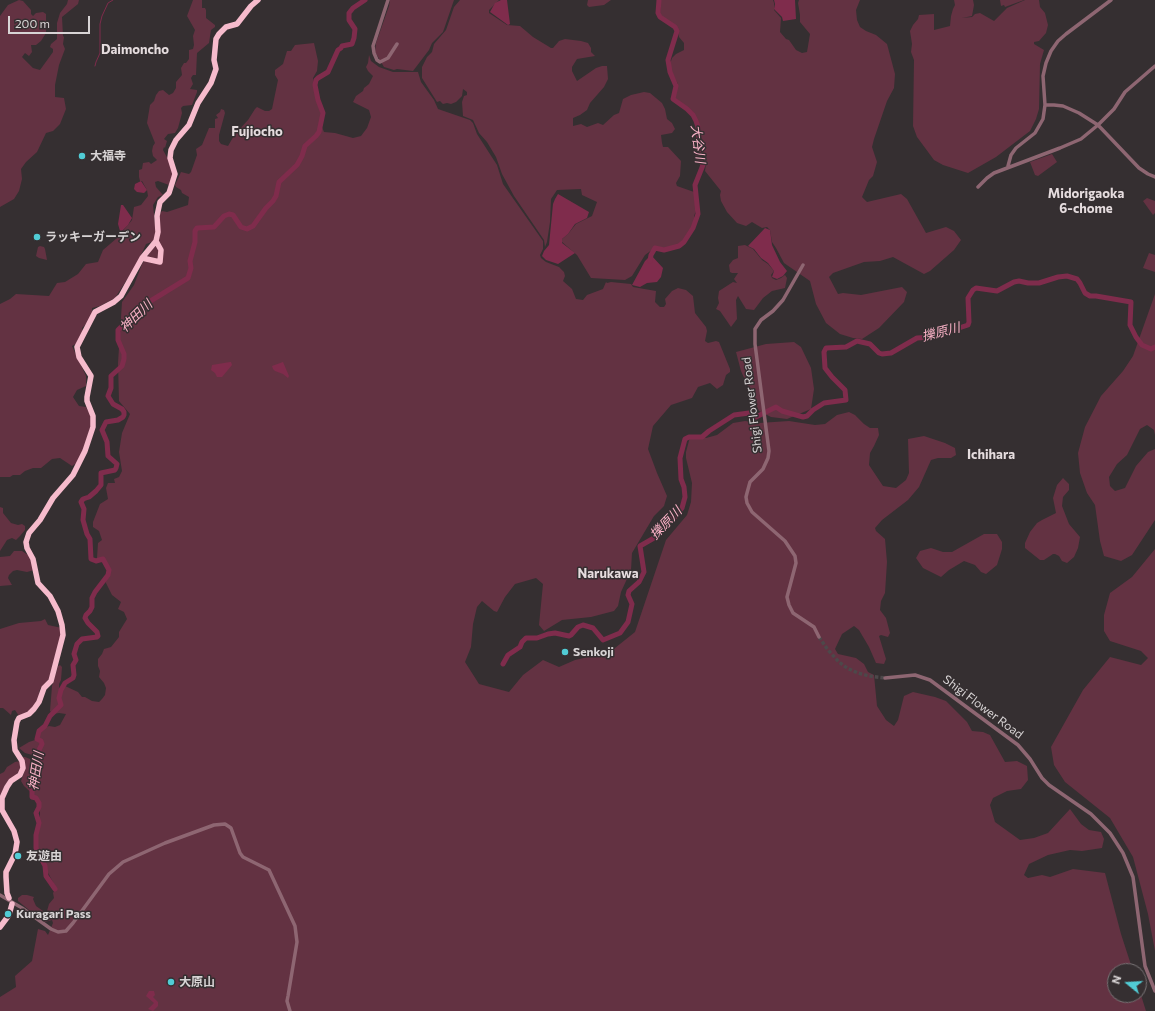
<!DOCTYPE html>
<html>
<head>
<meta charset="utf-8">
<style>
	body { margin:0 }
	#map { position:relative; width:1155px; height:1011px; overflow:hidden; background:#352f31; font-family:Commissioner,sans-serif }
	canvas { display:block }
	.north { position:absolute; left:1107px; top:963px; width:40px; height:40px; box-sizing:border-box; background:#352f31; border:1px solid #767173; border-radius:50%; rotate:288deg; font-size:11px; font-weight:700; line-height:16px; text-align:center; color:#d8d4d5 }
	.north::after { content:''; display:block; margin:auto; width:14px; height:18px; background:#51ccd5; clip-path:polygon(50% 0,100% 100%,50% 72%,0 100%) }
	.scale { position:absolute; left:8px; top:16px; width:82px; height:18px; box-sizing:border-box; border:2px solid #d8d4d5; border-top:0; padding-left:5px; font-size:12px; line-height:14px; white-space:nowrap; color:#d8d4d5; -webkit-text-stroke:3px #352f31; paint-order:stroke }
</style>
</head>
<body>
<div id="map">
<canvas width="1155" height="1011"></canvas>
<div class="north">N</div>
<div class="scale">200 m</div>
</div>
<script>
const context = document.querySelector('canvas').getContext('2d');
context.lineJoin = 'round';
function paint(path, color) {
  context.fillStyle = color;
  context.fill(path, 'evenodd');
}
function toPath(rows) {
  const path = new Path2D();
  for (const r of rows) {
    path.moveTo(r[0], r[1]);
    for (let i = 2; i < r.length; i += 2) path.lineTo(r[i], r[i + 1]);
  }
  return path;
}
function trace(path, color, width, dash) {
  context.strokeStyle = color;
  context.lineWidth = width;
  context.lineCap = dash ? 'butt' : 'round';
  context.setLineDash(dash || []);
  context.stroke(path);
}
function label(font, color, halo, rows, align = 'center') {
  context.font = font + ' Commissioner,"Noto Sans JP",sans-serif';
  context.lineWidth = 3;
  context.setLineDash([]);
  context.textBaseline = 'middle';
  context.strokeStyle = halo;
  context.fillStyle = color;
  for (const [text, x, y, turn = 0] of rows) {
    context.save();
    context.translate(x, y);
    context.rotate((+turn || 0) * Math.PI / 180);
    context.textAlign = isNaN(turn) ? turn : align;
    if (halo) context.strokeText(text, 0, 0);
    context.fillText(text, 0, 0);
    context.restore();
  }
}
paint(toPath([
	[19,0,23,1,31,10,31,14,33,16,36,13,43,12,46,14,46,33,41,41,36,45,31,45,32,52,29,56,25,53,22,57,33,68,40,70,53,52,53,49,50,47,51,44,57,39,57,23,60,13,67,4,68,0,79,0,78,4,62,17,63,36,64,37,63,44,65,49,59,65,55,85,55,97,64,98,66,109,60,124,53,131,46,133,37,152,26,162,21,169,22,179,19,191,14,199,0,207,0,16,8,5],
	[193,0,202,0,202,8,205,8,206,10,206,18,215,25,215,27,211,30,209,43,197,53,196,75,193,75,191,78,193,84,190,89,197,90,197,92,192,105,183,106,181,108,182,113,178,128,175,133,168,134,164,139,167,141,165,148,164,147,163,150,174,170,169,185,158,181,155,182,156,187,163,195,158,197,153,205,156,234,155,239,152,242,146,244,137,264,115,298,100,306,92,308,92,313,88,322,82,328,83,332,76,344,72,346,86,376,86,386,77,390,73,397,79,406,86,407,91,416,91,425,83,451,77,463,72,466,60,458,52,459,41,468,33,468,25,471,20,475,13,475,10,477,0,477,0,304,10,299,16,294,49,296,57,283,65,282,78,274,86,264,98,262,103,250,117,238,132,220,134,207,141,205,148,196,147,190,142,181,140,181,139,177,139,170,142,169,143,163,149,162,151,164,157,160,153,156,152,151,153,146,155,143,147,123,150,105,154,101,156,95,159,91,163,90,169,95,173,93,176,88,176,82,182,75,181,68,184,63,186,63,189,59,189,50,193,49,194,45,193,36,195,30,187,16],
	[390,0,454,0,443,32,432,43,429,50,413,71,397,69,394,70,384,67,375,52,376,43,389,6],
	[460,0,499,0,489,10,489,13,507,25,520,26,533,37,551,48,553,48,559,41,565,39,581,41,588,43,591,48,591,52,595,56,577,59,572,67,572,71,577,81,596,68,602,66,607,66,608,79,604,87,590,103,587,110,580,115,573,118,573,126,581,124,587,127,598,123,603,125,614,115,619,113,623,99,631,95,644,92,650,93,662,103,665,109,667,119,672,123,675,129,672,133,661,135,662,143,663,147,668,147,681,161,680,176,676,183,677,186,694,192,696,201,697,208,694,216,694,224,684,241,680,244,665,249,656,247,645,255,632,276,625,280,591,278,577,255,562,242,561,240,568,234,576,224,592,216,597,202,582,195,581,189,557,190,551,199,550,222,547,242,545,247,544,240,514,196,502,174,496,157,487,142,479,133,473,120,463,116,462,102,464,96,467,95,467,92,463,89,462,96,456,102,451,104,447,103,443,104,440,101,437,102,422,78,422,67,427,57,432,52,434,44,446,30,454,7],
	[588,0,611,0,604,5,589,7,587,5],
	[661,0,773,0,774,3,774,10,781,18,780,32,786,39,789,40,796,50,802,53,807,52,810,34,800,22,800,15,798,3,799,0,860,0,856,10,857,20,860,27,866,31,876,35,887,44,895,74,894,88,887,101,874,139,872,147,877,162,873,176,869,180,862,197,867,202,901,194,907,199,926,233,946,227,954,231,961,240,954,250,930,271,924,274,893,257,880,261,864,262,833,273,829,277,838,294,843,293,861,295,902,287,907,292,904,302,879,328,862,339,853,338,840,334,826,323,816,304,810,281,784,263,776,248,772,242,770,230,767,227,762,228,752,222,746,226,737,223,727,212,721,201,720,195,721,191,705,171,706,164,700,154,699,150,701,144,698,122,693,112,675,98,678,84,671,71,670,64,672,58,676,54,684,50,684,43,679,37,677,27,662,17,660,14],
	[954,0,973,0,974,5,972,16,962,18,972,17,975,14,980,13,994,21,1007,8,1025,0,1039,0,1040,7,1045,13,1048,25,1046,33,1039,41,1034,42,1034,44,1044,50,1040,64,1039,109,1036,119,1030,131,996,157,968,173,943,165,934,160,917,137,913,126,914,60,911,52,912,44,910,31,913,25,918,19,919,15,934,14,934,30,950,26,951,16,953,9,955,5],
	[1000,0,1024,0,1005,7,1004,5,1001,6],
	[314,43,318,61,317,71,313,78,317,102,322,115,320,122,324,132,335,133,353,138,361,136,367,128,371,117,369,110,353,102,356,96,363,91,364,88,369,84,373,76,368,71,366,67,368,63,369,55,371,61,379,67,393,72,418,72,421,82,434,100,438,109,470,120,473,123,477,134,497,165,503,184,543,241,543,249,540,255,541,258,546,262,559,267,564,272,565,276,563,281,572,289,576,299,583,300,587,295,603,289,606,282,607,283,611,282,631,284,633,287,656,291,655,302,660,307,664,307,666,304,665,299,672,291,678,288,686,290,693,296,695,313,706,327,707,331,705,341,708,343,716,341,719,342,730,369,730,372,726,375,723,385,717,389,710,383,698,387,692,398,671,405,653,426,648,449,657,473,667,496,664,506,654,516,632,553,631,570,621,592,618,606,614,611,591,617,562,620,544,631,539,625,543,584,536,578,515,584,505,597,497,612,494,611,482,601,477,607,473,624,471,647,465,662,479,684,509,692,523,675,543,660,559,667,575,660,610,652,635,632,666,540,687,515,691,502,692,483,686,458,686,452,690,437,698,435,706,438,717,435,733,423,745,421,759,423,789,421,815,425,825,424,837,415,849,412,855,415,864,424,870,428,878,428,879,435,874,446,870,453,869,465,883,486,896,488,906,480,909,473,908,439,924,436,945,443,955,448,956,455,951,458,938,458,931,460,919,487,908,500,882,520,875,528,876,531,885,539,887,562,885,593,881,601,880,610,886,618,890,633,888,637,881,635,879,636,886,659,884,664,876,663,869,647,859,630,854,626,842,634,835,649,838,654,856,658,864,664,868,672,874,675,877,706,886,720,894,726,898,720,904,696,913,692,935,697,946,701,967,722,972,731,983,732,990,735,1005,762,1017,761,1027,766,1028,780,1021,789,1007,791,993,798,990,805,995,822,1020,840,1034,838,1048,833,1070,809,1081,824,1089,830,1101,832,1104,839,1102,848,1082,851,1070,850,1048,855,1029,864,1024,875,1028,878,1042,875,1050,877,1073,869,1105,873,1121,934,1133,971,1115,971,1115,995,1139,995,1139,989,1146,1011,0,1011,0,997,16,987,15,976,32,961,38,929,45,931,48,935,53,923,52,920,45,922,40,919,18,901,18,898,22,895,27,895,34,897,33,899,36,906,43,911,47,911,49,904,54,898,53,893,56,888,43,863,40,854,36,847,38,832,40,826,40,801,24,786,21,781,25,770,23,760,23,757,25,757,30,759,31,762,30,766,36,765,39,769,40,762,36,756,25,753,19,748,29,742,35,740,43,729,49,726,55,727,60,725,66,714,59,713,53,714,50,711,52,686,58,666,60,665,62,667,61,680,59,684,59,689,63,689,65,686,78,692,82,697,85,697,92,701,99,702,102,699,105,695,106,688,104,683,99,677,100,671,98,666,98,659,102,654,104,649,111,647,119,637,119,632,127,619,124,612,118,609,121,602,112,595,105,581,110,575,110,571,105,560,97,558,98,543,102,540,99,531,93,527,93,522,100,504,108,499,106,488,108,483,115,483,114,479,119,477,122,471,119,452,122,433,130,414,119,401,118,363,122,302,134,285,142,264,158,241,160,235,159,215,162,211,167,212,188,205,189,197,182,193,181,190,176,187,175,185,181,172,189,174,191,172,197,155,196,149,202,145,209,128,215,128,215,119,218,118,216,115,220,112,221,109,224,110,225,113,219,135,219,141,221,144,228,146,235,134,248,120,255,109,257,107,265,111,269,111,272,109,278,80,275,75,275,70,283,64,287,51,291,51,295,45],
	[1052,154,1057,162,1038,176,1035,175,1030,162],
	[1147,198,1155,201,1155,213,1153,215,1143,201],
	[745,245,753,249,762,260,768,264,774,271,771,275,772,278,776,280,781,278,785,275,787,278,785,288,772,291,763,298,754,310,746,309,738,296,736,300,737,319,731,327,720,311,716,309,719,303,718,298,719,291,733,282,737,283,734,279,738,273,732,273,730,272,729,265,733,260,738,258,738,246],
	[40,246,44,247,45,249,47,260,39,258,36,256,38,247],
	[1149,253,1155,255,1155,272,1143,268],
	[1155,294,1155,435,1154,430,1147,425,1140,429,1127,455,1117,464,1109,477,1110,486,1115,491,1125,488,1136,466,1148,452,1155,449,1155,520,1132,555,1121,561,1104,556,1100,541,1095,505,1087,493,1080,473,1078,453,1085,427,1101,396,1123,371,1133,356],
	[794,342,801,347,811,368,814,389,811,409,787,419,771,417,759,411,741,371,736,352,766,344],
	[1063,478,1069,484,1069,490,1063,497,1062,506,1069,524,1080,537,1078,548,1074,557,1067,563,1062,561,1059,556,1055,554,1053,554,1044,560,1040,560,1025,548,1025,543,1030,532,1037,523,1042,520,1056,513,1053,498,1057,485],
	[0,507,3,508,3,513,11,523,18,525,22,524,25,526,25,530,20,536,16,540,12,538,7,540,0,551],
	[984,534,997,534,1002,542,1002,549,997,565,986,574,981,572,975,565,964,561,949,570,941,577,923,568,916,558,920,551,931,548,943,552,952,552],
	[1155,549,1155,951,1148,914,1133,857,1110,818,1065,782,1054,765,1051,747,1083,690,1110,657,1141,665,1148,658,1141,651,1110,641,1104,631,1104,615,1110,593,1132,577],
	[14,551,22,551,28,555,31,559,34,570,27,572,17,570,13,571,9,575,8,578,12,585,0,586,0,557,10,556],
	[45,619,48,625,62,628,62,631,49,679,40,689,38,700,30,711,19,716,15,710,12,711,11,715,3,708,0,708,0,629,19,623,41,621],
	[20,761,22,766,20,771,5,785,0,796,0,774,4,772,7,767,15,762]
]), '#633242');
paint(toPath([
	[501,0,507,0,510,24,508,25,490,12,495,3],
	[774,0,795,0,796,19,783,21,782,17,774,9,775,4],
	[141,181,147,190,144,193,137,192,134,189,135,184],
	[558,194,589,212,587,218,575,224,568,234,562,239,562,243,575,253,558,264,546,260,542,256,544,251,549,245,553,204,555,199],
	[121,205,123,205,132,218,128,225,122,231,120,231,118,224],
	[765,228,770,230,772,245,780,262,787,271,783,276,777,279,772,277,774,271,768,263,761,258,754,249,748,246],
	[651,255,663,268,661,277,657,282,647,283,640,287,632,285,645,261],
	[230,362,231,362,232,365,222,377,217,377,215,373,211,370,212,365],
	[283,362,289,376,288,378,283,374,275,371,273,369,272,366],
	[149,991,154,991,155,995,153,997,158,1002,158,1006,153,1011,148,1009,154,1003,146,996]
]), '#7f2c4c');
trace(toPath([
	[95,66,96,62,100,53,100,24,102,16,108,3,113,0]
]), '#7f2c4c', 1);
trace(toPath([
	[650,261,651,255,655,248,664,250,679,246,684,242,693,228,698,214,695,185,703,165,698,157,699,141,698,127,696,121,693,115,687,109,673,99,676,86,670,72,668,60,677,31,675,27,660,17,658,13,659,0],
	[503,664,508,655,520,647,522,642,526,638,537,638,548,634,555,633,569,636,571,635,578,627,583,625,593,628,603,640,620,633,628,622,632,604,628,595,629,591,639,582,644,572,640,546,654,538,658,535,665,521,675,517,682,508,685,497,684,487,681,479,680,458,685,439,689,437,702,437,709,431,734,415,749,413,756,417,776,407,782,411,803,417,807,416,813,410,824,403,846,400,845,390,832,377,825,368,824,352,826,348,846,347,857,341,870,344,879,353,882,354,891,353,917,338,932,337,968,325,969,322,968,298,973,290,976,288,997,291,1014,282,1019,281,1028,283,1039,283,1058,277,1067,276,1077,279,1080,283,1085,293,1090,296,1096,296,1131,302,1130,325,1136,337,1142,345,1151,349,1155,347],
	[55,889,46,876,45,866,36,848,36,835,39,823,36,813,39,807,39,803,36,798,32,797,32,790,36,780,36,772,41,757,39,750,42,744,41,741,37,739,39,731,45,726,50,716,61,705,59,698,61,690,65,683,73,678,74,675,73,665,76,660,74,654,77,644,82,639,97,637,98,636,97,632,88,623,85,618,86,615,90,611,92,607,92,598,95,592,108,575,109,570,103,559,96,561,91,559,90,539,87,534,83,520,84,509,81,502,83,499,89,497,96,491,101,485,101,473,115,470,116,468,117,464,108,456,107,442,102,430,106,422,118,420,123,417,124,415,124,412,122,409,113,404,108,396,111,388,111,376,122,366,124,359,124,354,118,340,118,330,122,326,132,321,139,309,144,305,188,278,191,268,190,261,195,242,195,231,197,228,214,227,224,216,229,214,233,215,241,227,247,229,253,226,266,208,273,201,276,196,279,182,297,165,302,156,305,146,316,136,319,132,323,113,318,100,315,85,316,80,318,78,328,72,338,50,341,48,342,46,352,44,354,38,355,29,349,20,349,13,353,8,365,0]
]), '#7f2c4c', 5);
trace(toPath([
	[819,637,828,650,839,662,847,668,858,673,869,676,885,678]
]), '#4d484a', 3.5, [3.5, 2]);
trace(toPath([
	[388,0,373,46,374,53,377,60,380,62,388,58,397,44],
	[1045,105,1054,105,1063,106,1079,113,1098,125,1139,168,1148,174,1155,177],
	[1008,166,1011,155,1016,148,1035,133,1043,119,1045,105,1043,76,1046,63,1051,51,1058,41,1066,34,1111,0],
	[978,187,987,178,994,173,1060,148,1081,139,1098,125,1114,109,1125,92,1155,66],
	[803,265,783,300,773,311,761,320,755,329,755,344,769,451,768,458,763,469,750,482,747,493,746,497,747,503,752,512,785,541,795,556,796,563,787,597,789,605,793,613,814,627,819,637],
	[885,678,915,675,930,680,1018,745,1030,759,1042,778,1049,785,1091,814,1110,833,1123,853,1133,877,1145,966,1155,991],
	[0,895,22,908,51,929,58,932,66,931,73,923,109,874,123,862,165,843,214,825,225,824,231,828,240,853,243,857,269,870,295,926,297,942,288,996,287,1001,290,1011]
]), '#8e6672', 3.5);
trace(toPath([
	[142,258,160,262,161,250,156,241],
	[9,898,7,893,6,877,6,872,15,854,17,842,14,831,2,810,2,798,7,787,11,781,20,775,23,768,22,761,15,750,14,740,17,722,19,718,29,714,34,709,39,702,44,688,51,681,63,635,62,625,58,611,50,596,38,583,33,559,27,548,26,542,29,533,40,520,53,498,73,475,85,451,93,427,93,416,87,401,87,397,91,376,79,357,77,347,95,312,114,302,121,296,142,258,156,241,158,232,157,216,160,202,169,193,175,174,170,158,171,150,176,140,189,125,198,103,211,83,216,69,214,60,216,39,219,34,226,27,237,24,251,6,258,0],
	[0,927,9,915,12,904]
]), '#f6bbcc', 5.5);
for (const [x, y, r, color] of [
	[82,156,4,"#51ccd5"],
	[37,237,4,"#51ccd5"],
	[565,652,4,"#51ccd5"],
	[18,856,4,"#51ccd5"],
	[8,914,4,"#51ccd5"],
	[171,982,4,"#51ccd5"]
]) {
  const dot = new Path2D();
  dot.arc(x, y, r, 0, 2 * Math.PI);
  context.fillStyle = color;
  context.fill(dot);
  trace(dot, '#352f31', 1.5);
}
label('bold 12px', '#d8d4d5', '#352f31', [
	["大福寺",90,156],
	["ラッキーガーデン",45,237],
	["Senkoji",573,652],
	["友遊由",26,856],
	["Kuragari Pass",16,914],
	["大原山",179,982]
], 'left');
label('12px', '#d8d4d5', '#352f31', [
	["Shigi Flower Road",752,405,-97],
	["Shigi Flower Road",983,707,37]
]);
label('bold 13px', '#e5dcde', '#352f31', [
	["Daimoncho",135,50],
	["Fujiocho",257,132],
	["Midorigaoka",1086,194],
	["6-chome",1086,209],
	["Ichihara",991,455],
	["Narukawa",608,574]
]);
label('italic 13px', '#fbb2c7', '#352f31', [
	["大谷川",698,144,83],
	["神田川",136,316,-44],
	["擽原川",941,332,-14],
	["擽原川",666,523,-46],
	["神田川",36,771,-81]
]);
</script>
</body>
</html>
